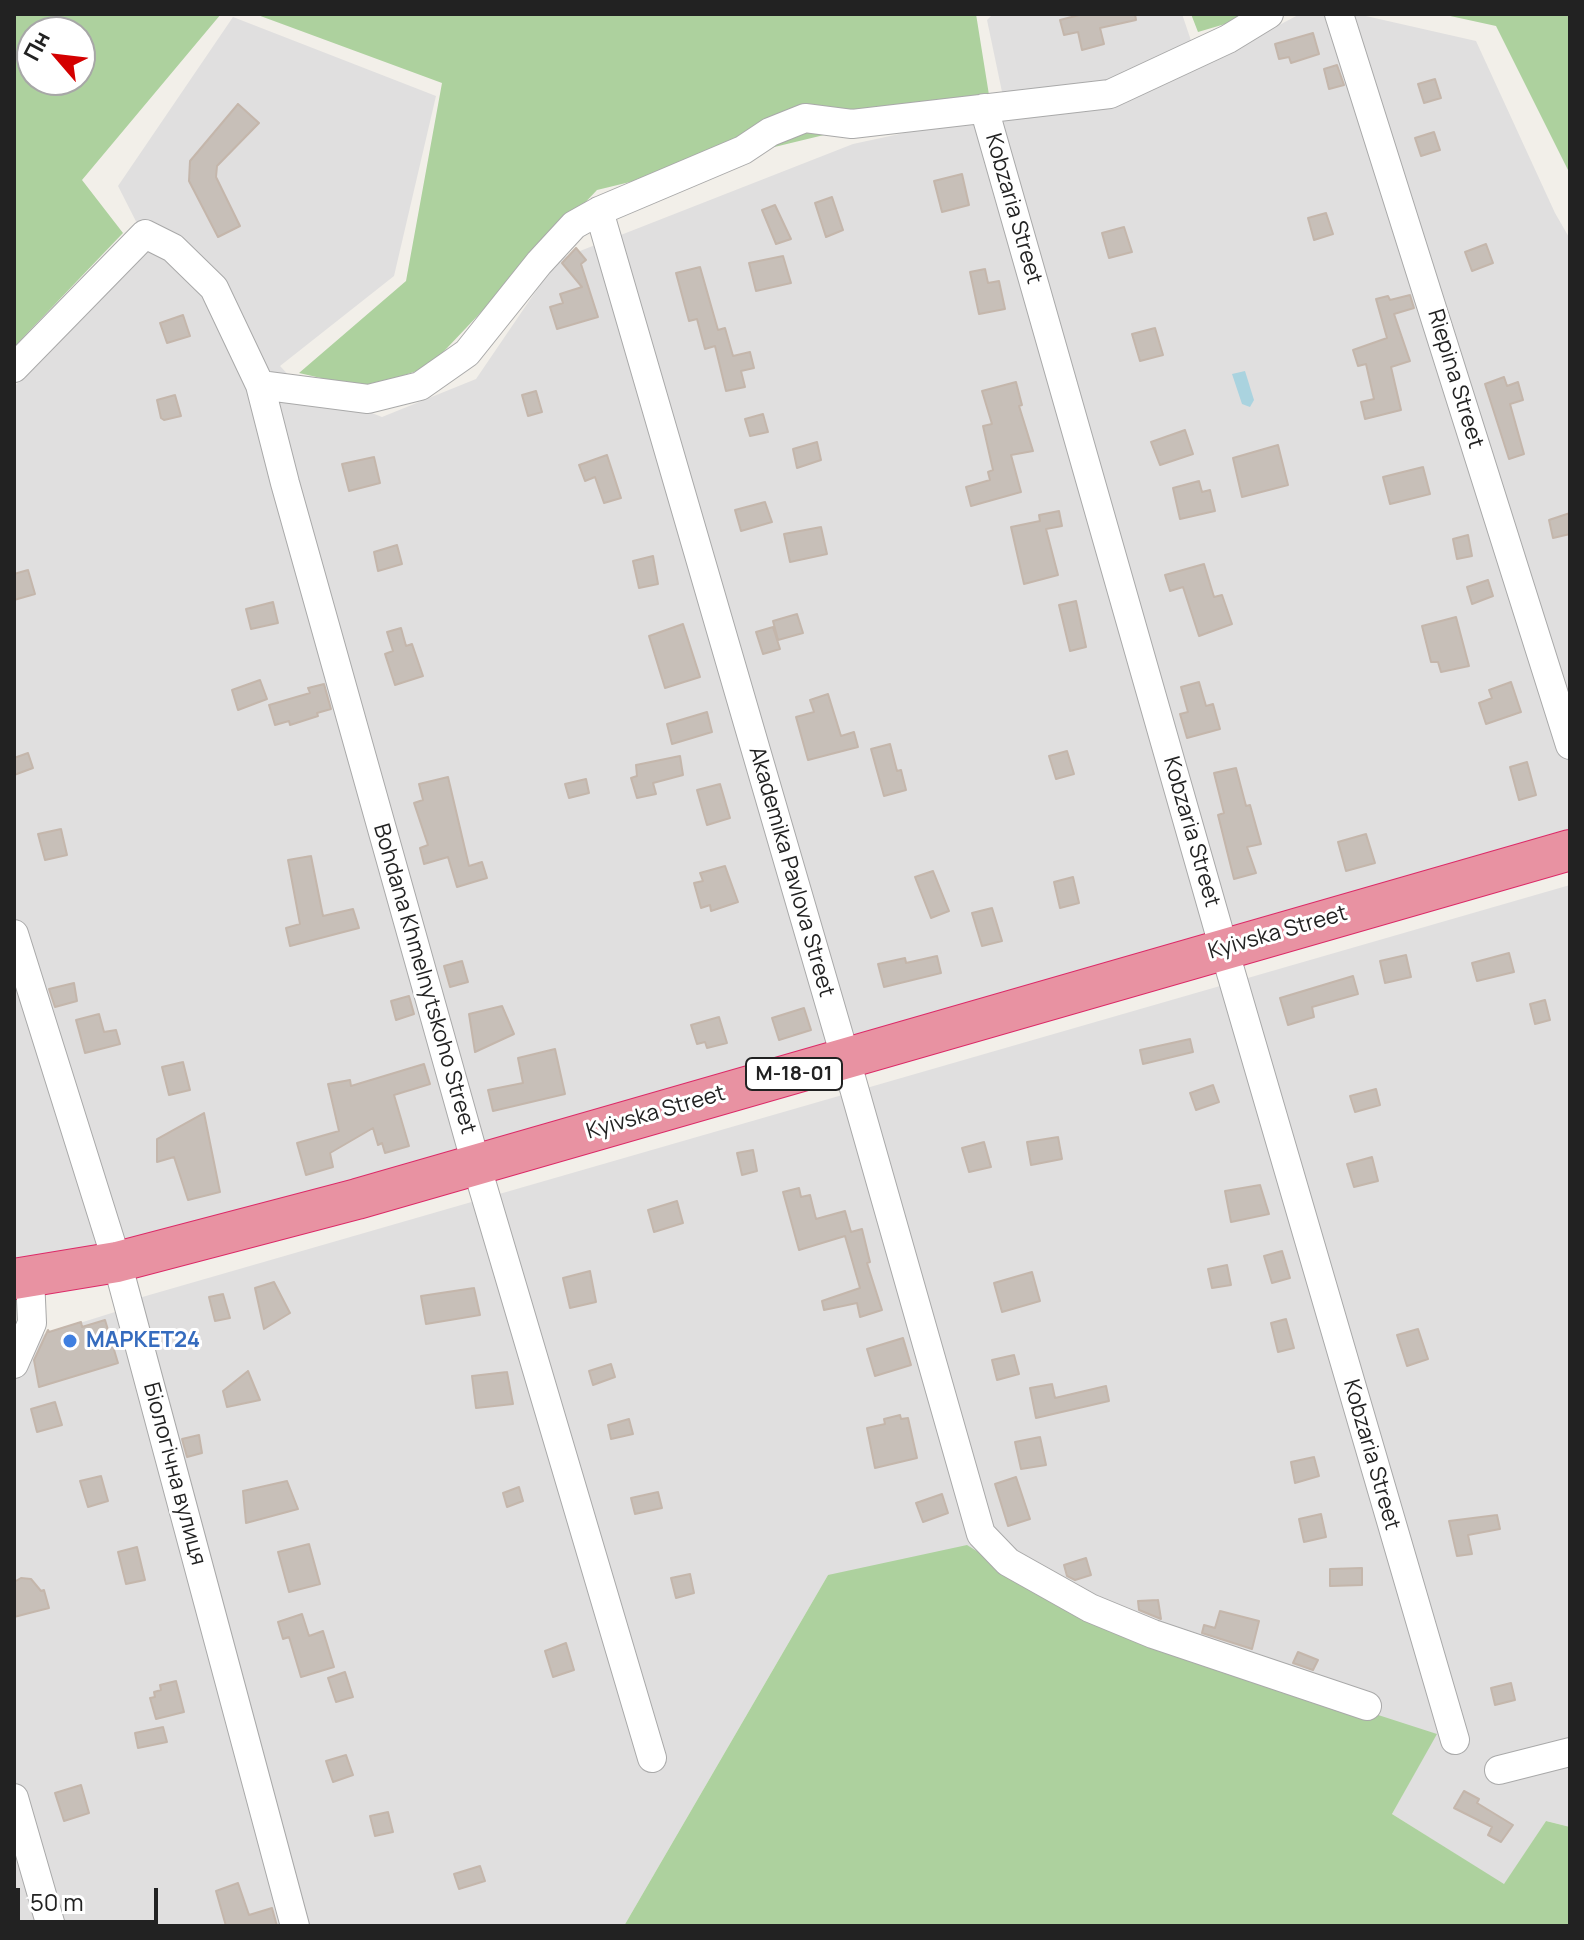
<!DOCTYPE html>
<html>
<head>
<meta charset="utf-8">
<style>
	body { margin:0 }
	#map { position:relative; width:1584px; height:1940px; overflow:hidden; background:#f2efe9; font-family:Manrope,sans-serif }
	canvas { display:block }
	.frame { position:absolute; inset:0; border:16px solid #222; pointer-events:none }
	.north { position:absolute; left:16px; top:16px; width:80px; height:80px; box-sizing:border-box; background:#fff; border:2px solid #a7a7a7; border-radius:50%; rotate:298deg; font-size:22px; font-weight:700; line-height:32px; text-align:center; color:#222 }
	.north::after { content:''; display:block; margin:auto; width:28px; height:36px; background:#d40000; clip-path:polygon(50% 0,100% 100%,50% 72%,0 100%) }
	.scale { position:absolute; left:16px; top:1888px; width:142px; height:36px; box-sizing:border-box; border:4px solid #222; border-top:0; padding-left:10px; font-size:24px; line-height:28px; white-space:nowrap; color:#222; -webkit-text-stroke:6px #fff; paint-order:stroke }
</style>
</head>
<body>
<div id="map">
<canvas width="1584" height="1940"></canvas>
<div class="frame"></div>
<div class="north">Пн</div>
<div class="scale">50 m</div>
</div>
<script>
const context = document.querySelector('canvas').getContext('2d');
context.lineJoin = 'round';
function paint(path, color) {
  context.fillStyle = color;
  context.fill(path, 'evenodd');
}
function toPath(rows) {
  const path = new Path2D();
  for (const r of rows) {
    path.moveTo(r[0], r[1]);
    for (let i = 2; i < r.length; i += 2) path.lineTo(r[i], r[i + 1]);
  }
  return path;
}
function trace(path, color, width, dash) {
  context.strokeStyle = color;
  context.lineWidth = width;
  context.lineCap = dash ? 'butt' : 'round';
  context.setLineDash(dash || []);
  context.stroke(path);
}
function label(font, color, halo, rows, align = 'center') {
  context.font = font + ' Manrope,sans-serif';
  context.lineWidth = 6;
  context.setLineDash([]);
  context.textBaseline = 'middle';
  context.strokeStyle = halo;
  context.fillStyle = color;
  for (const [text, x, y, turn = 0] of rows) {
    context.save();
    context.translate(x, y);
    context.rotate((+turn || 0) * Math.PI / 180);
    context.textAlign = isNaN(turn) ? turn : align;
    if (halo) context.strokeText(text, 0, 0);
    context.fillText(text, 0, 0);
    context.restore();
  }
}
paint(toPath([
	[993,14,1182,14,1200,67,1300,14,1357,14,1476,41,1555,213,1570,239,1570,836,109,1254,14,1259,14,387,149,247,118,186,233,17,436,96,394,276,280,366,296,383,382,417,476,379,557,260,853,144,1006,111,987,20],
	[1570,885,1570,1827,1546,1821,1504,1885,1392,1814,1436,1734,828,1575,624,1926,14,1926,14,1384,29,1339,134,1306,132,1300]
]), '#e0dfdf');
paint(toPath([
	[14,14,221,14,82,180,123,233,14,347],
	[32,32,80,32,80,80,32,80],
	[255,14,976,14,989,95,597,190,429,367,365,388,299,373,406,281,442,83],
	[1191,14,1259,14,1198,32],
	[1441,14,1570,14,1570,174,1496,26],
	[967,1545,1090,1622,1437,1734,1392,1814,1504,1884,1546,1821,1570,1827,1570,1926,624,1926,828,1575]
]), '#add19e');
paint(toPath([
	[1245,371,1254,400,1250,407,1242,404,1232,374]
]), '#aad3df');
const building = toPath([
	[1083,14,1135,14,1136,20,1100,28,1104,44,1082,50,1078,32,1064,35,1060,20,1083,14],
	[1313,33,1319,54,1291,63,1289,57,1279,59,1275,44,1313,33],
	[1337,65,1344,85,1329,89,1324,69,1337,65],
	[1435,79,1441,98,1424,103,1418,84,1435,79],
	[238,104,259,123,217,166,216,177,240,226,218,237,189,181,190,161,238,104],
	[1434,132,1440,150,1421,156,1415,138,1434,132],
	[962,174,969,205,942,212,934,181,962,174],
	[832,197,843,230,826,237,815,203,832,197],
	[775,205,791,239,776,244,762,210,775,205],
	[1326,213,1333,234,1314,240,1308,218,1326,213],
	[1124,227,1132,252,1109,258,1102,233,1124,227],
	[1486,244,1493,263,1472,271,1465,252,1486,244],
	[576,248,586,260,581,264,598,317,557,329,550,307,563,303,560,294,582,287,562,263,576,248],
	[783,256,791,283,756,291,749,263,783,256],
	[700,267,718,330,725,328,733,356,750,352,754,368,741,371,745,387,726,391,715,346,705,349,697,319,689,321,676,273,700,267],
	[985,269,988,283,999,281,1005,309,979,314,970,272,985,269],
	[1410,295,1414,308,1394,314,1410,361,1391,367,1401,410,1365,419,1361,402,1374,399,1366,364,1358,366,1353,350,1387,338,1376,299,1388,296,1390,300,1410,295],
	[183,315,190,336,167,343,160,323,183,315],
	[1155,328,1163,355,1140,361,1132,334,1155,328],
	[1504,377,1507,386,1518,382,1523,400,1510,404,1524,454,1509,459,1485,384,1504,377],
	[1016,382,1022,405,1019,406,1033,451,1011,455,1021,492,971,506,966,487,990,480,988,472,993,470,983,426,992,424,982,391,1016,382],
	[536,391,542,412,528,416,522,395,536,391],
	[175,395,181,416,164,420,161,418,157,400,175,395],
	[763,414,768,432,750,436,745,419,763,414],
	[1185,430,1193,454,1160,465,1151,442,1185,430],
	[817,442,821,460,797,468,793,449,817,442],
	[1278,445,1288,485,1242,497,1233,458,1278,445],
	[607,455,621,498,604,503,595,477,585,481,579,465,607,455],
	[374,457,380,483,349,491,342,464,374,457],
	[1423,467,1430,494,1390,504,1383,477,1423,467],
	[1199,481,1202,492,1210,490,1215,511,1180,519,1173,488,1199,481],
	[765,502,772,522,741,531,735,510,765,502],
	[1059,511,1062,526,1046,529,1058,575,1024,584,1011,527,1040,521,1039,515,1059,511],
	[1570,513,1570,534,1553,538,1549,520,1570,513],
	[821,527,827,554,790,562,784,534,821,527],
	[1468,535,1472,556,1457,559,1453,539,1468,535],
	[397,545,402,564,378,571,374,552,397,545],
	[653,556,658,584,639,588,633,561,653,556],
	[1204,564,1214,597,1222,595,1232,624,1199,636,1183,587,1170,591,1165,575,1204,564],
	[28,570,35,594,14,600,14,574,28,570],
	[1488,580,1493,596,1472,604,1467,587,1488,580],
	[1076,601,1086,647,1070,651,1059,605,1076,601],
	[273,602,278,623,251,629,246,609,273,602],
	[797,614,803,633,778,640,773,621,797,614],
	[1456,617,1469,666,1441,672,1438,662,1431,662,1422,626,1456,617],
	[683,624,700,677,665,688,649,636,683,624],
	[773,627,780,649,763,654,756,632,773,627],
	[401,628,406,646,412,644,423,676,395,685,385,654,393,651,387,632,401,628],
	[260,680,267,699,238,710,232,690,260,680],
	[1199,682,1206,706,1213,704,1220,729,1187,738,1180,714,1188,712,1181,687,1199,682],
	[1511,682,1521,712,1486,724,1479,703,1492,698,1489,690,1511,682],
	[324,684,331,709,317,713,318,716,290,725,289,721,275,725,269,705,310,693,308,688,324,684],
	[828,694,841,736,854,732,858,747,808,760,796,717,814,712,810,700,828,694],
	[707,712,712,732,672,744,667,724,707,712],
	[890,744,897,771,901,770,906,790,884,796,871,749,890,744],
	[1067,751,1074,774,1056,779,1049,756,1067,751],
	[28,753,33,768,14,775,14,758,28,753],
	[680,756,683,775,653,783,656,794,637,798,631,778,637,776,636,765,680,756],
	[1527,762,1536,795,1519,800,1510,767,1527,762],
	[1236,768,1246,806,1250,805,1261,844,1247,847,1256,873,1234,879,1218,815,1224,813,1214,773,1236,768],
	[448,777,469,866,482,862,487,878,457,887,448,857,424,864,420,848,428,845,414,803,423,800,419,784,448,777],
	[586,779,589,793,569,798,565,784,586,779],
	[720,784,730,818,707,825,697,790,720,784],
	[61,829,67,855,45,860,38,834,61,829],
	[1366,834,1375,863,1346,871,1338,842,1366,834],
	[311,856,323,916,353,909,359,928,290,946,286,928,300,924,288,860,311,856],
	[725,866,738,902,711,911,710,905,701,908,694,883,703,881,700,873,725,866],
	[933,871,949,911,931,918,915,877,933,871],
	[1073,877,1079,903,1060,908,1054,882,1073,877],
	[992,908,1002,941,982,946,972,913,992,908],
	[1509,953,1514,972,1477,981,1472,963,1509,953],
	[1406,955,1411,977,1385,983,1380,961,1406,955],
	[937,956,941,973,884,987,878,964,905,958,906,963,937,956],
	[462,961,468,982,450,987,444,966,462,961],
	[1353,976,1358,994,1312,1007,1314,1017,1288,1025,1280,998,1353,976],
	[74,983,77,1001,55,1007,49,989,74,983],
	[409,996,414,1014,396,1020,391,1001,409,996],
	[1545,1000,1550,1020,1535,1024,1530,1004,1545,1000],
	[502,1006,514,1034,475,1052,469,1014,502,1006],
	[804,1008,811,1030,779,1040,772,1018,804,1008],
	[99,1014,104,1032,116,1030,120,1044,85,1053,76,1020,99,1014],
	[719,1017,727,1043,707,1048,705,1042,697,1044,691,1025,719,1017],
	[1190,1039,1193,1052,1143,1064,1140,1050,1190,1039],
	[555,1049,565,1094,493,1111,488,1090,523,1083,518,1058,555,1049],
	[183,1062,190,1090,169,1095,162,1067,183,1062],
	[424,1064,430,1084,394,1095,409,1146,385,1153,382,1143,378,1145,373,1128,330,1153,333,1167,306,1175,297,1143,339,1131,328,1084,350,1080,351,1086,424,1064],
	[1213,1085,1219,1102,1196,1110,1190,1093,1213,1085],
	[1376,1089,1380,1105,1355,1112,1350,1096,1376,1089],
	[204,1113,220,1192,188,1200,174,1157,157,1162,157,1139,204,1113],
	[1058,1137,1062,1159,1031,1165,1027,1142,1058,1137],
	[984,1142,991,1167,969,1172,962,1148,984,1142],
	[753,1150,757,1171,742,1175,737,1153,753,1150],
	[1372,1157,1378,1181,1354,1187,1347,1164,1372,1157],
	[1260,1185,1269,1214,1231,1222,1225,1191,1260,1185],
	[799,1188,801,1197,810,1195,816,1219,845,1211,851,1232,862,1229,870,1262,867,1263,882,1310,860,1317,857,1303,824,1310,822,1301,860,1288,845,1236,799,1250,783,1192,799,1188],
	[677,1201,683,1223,654,1232,648,1210,677,1201],
	[1282,1251,1290,1278,1272,1283,1264,1256,1282,1251],
	[1227,1265,1231,1285,1212,1288,1208,1269,1227,1265],
	[590,1271,596,1302,570,1308,563,1278,590,1271],
	[1032,1272,1040,1301,1002,1312,994,1283,1032,1272],
	[274,1282,290,1313,264,1329,255,1288,274,1282],
	[474,1288,480,1315,426,1324,421,1296,474,1288],
	[223,1294,230,1318,215,1321,209,1297,223,1294],
	[1286,1319,1294,1348,1278,1352,1271,1323,1286,1319],
	[105,1320,118,1363,39,1387,34,1360,48,1330,49,1332,81,1322,82,1327,105,1320],
	[1418,1329,1428,1359,1407,1366,1397,1335,1418,1329],
	[903,1338,911,1365,875,1376,867,1349,903,1338],
	[1014,1355,1019,1374,997,1380,992,1360,1014,1355],
	[611,1364,615,1377,593,1385,589,1371,611,1364],
	[248,1371,260,1400,227,1407,223,1391,248,1371],
	[507,1372,513,1404,476,1408,472,1376,507,1372],
	[1052,1384,1055,1398,1106,1386,1109,1401,1036,1418,1030,1388,1052,1384],
	[55,1402,62,1425,37,1432,31,1409,55,1402],
	[900,1415,901,1419,908,1418,917,1458,875,1468,867,1428,885,1424,884,1419,900,1415],
	[629,1419,633,1434,611,1439,608,1425,629,1419],
	[199,1435,202,1453,187,1457,182,1439,199,1435],
	[1040,1437,1046,1465,1021,1469,1015,1442,1040,1437],
	[1314,1457,1319,1476,1295,1483,1291,1462,1314,1457],
	[101,1476,108,1501,88,1507,80,1481,101,1476],
	[1016,1477,1030,1519,1008,1526,995,1484,1016,1477],
	[287,1481,298,1509,246,1523,243,1491,287,1481],
	[519,1487,523,1501,507,1507,503,1493,519,1487],
	[658,1492,662,1508,635,1514,631,1498,658,1492],
	[942,1494,948,1513,923,1522,916,1503,942,1494],
	[1321,1514,1326,1537,1304,1542,1299,1519,1321,1514],
	[1497,1515,1500,1529,1468,1535,1472,1554,1457,1556,1449,1521,1497,1515],
	[309,1544,320,1584,289,1592,278,1552,309,1544],
	[137,1547,145,1580,126,1584,118,1552,137,1547],
	[1086,1558,1091,1575,1075,1580,1067,1576,1064,1565,1086,1558],
	[1362,1568,1362,1585,1330,1586,1330,1569,1362,1568],
	[690,1574,694,1593,676,1598,671,1578,690,1574],
	[21,1578,31,1579,41,1591,44,1590,49,1608,14,1617,14,1582,21,1578],
	[1158,1600,1161,1619,1139,1610,1138,1601,1158,1600],
	[1220,1611,1259,1621,1252,1649,1202,1633,1204,1625,1215,1628,1220,1611],
	[302,1614,309,1636,323,1631,334,1667,301,1677,289,1637,283,1639,278,1622,302,1614],
	[566,1643,574,1670,553,1677,545,1651,566,1643],
	[1298,1652,1318,1660,1313,1670,1293,1663,1298,1652],
	[345,1672,353,1697,336,1702,328,1678,345,1672],
	[176,1681,184,1712,156,1719,150,1698,155,1697,154,1692,161,1690,160,1685,176,1681],
	[1511,1683,1515,1700,1495,1705,1491,1688,1511,1683],
	[163,1727,167,1742,138,1748,135,1733,163,1727],
	[346,1755,353,1775,333,1782,326,1761,346,1755],
	[81,1785,89,1813,64,1821,55,1793,81,1785],
	[1464,1791,1479,1799,1477,1803,1513,1825,1501,1842,1488,1835,1492,1827,1454,1808,1464,1791],
	[388,1812,393,1832,375,1836,370,1816,388,1812],
	[480,1866,485,1881,459,1889,454,1874,480,1866],
	[238,1883,249,1915,272,1908,277,1926,226,1926,216,1891,238,1883]
]);
paint(building, '#c7bfb8');
trace(building, '#c4b6ab', 2);
const minor = toPath([
	[1339,14,1570,745],
	[984,108,1224,949,1455,1740],
	[599,211,846,1060,981,1534,1008,1562,1090,1608,1153,1634,1367,1706],
	[14,368,145,234,173,248,214,288,260,385,285,483,476,1164,652,1758],
	[260,385,368,399,420,386,467,353,539,263,574,225,599,211,743,150,770,132,805,118,852,124,1110,94,1228,39,1269,14],
	[14,934,117,1262,295,1926],
	[14,1364,32,1323,30,1277],
	[1499,1770,1570,1752],
	[14,1798,51,1926]
]);
const highway = toPath([
	[14,1279,117,1262,357,1199,1570,850]
]);
trace(minor, '#a9a9a9', 30);
trace(highway, '#dc2a67', 42);
trace(minor, '#fff', 28);
trace(highway, '#e892a2', 40);
for (const [x, y, r, color] of [
	[70,1341,8,"#3f7fe0"]
]) {
  const dot = new Path2D();
  dot.arc(x, y, r, 0, 2 * Math.PI);
  context.fillStyle = color;
  context.fill(dot);
  trace(dot, '#fff', 3);
}
for (const [x, y, w] of [
	[794,1074,96]
]) {
  const box = new Path2D();
  box.roundRect(x - w / 2, y - 16, w, 32, 6);
  context.fillStyle = '#fff';
  context.fill(box);
  trace(box, '#222', 2);
}
label('bold 20px', '#222', null, [
	["М-18-01",794,1074]
]);
label('22px', '#222', '#fff', [
	["Kobzaria Street",1013,209,74],
	["Riepina Street",1455,379,73],
	["Kobzaria Street",1191,832,74],
	["Akademika Pavlova Street",791,872,74],
	["Kyivska Street",1278,933,-16],
	["Bohdana Khmelnytskoho Street",424,979,74],
	["Kyivska Street",656,1113,-16],
	["Kobzaria Street",1371,1455,74],
	["Біологічна вулиця",174,1474,75]
]);
label('bold 22px', '#366cbe', '#fff', [
	["МАРКЕТ24",86,1341]
], 'left');
</script>
</body>
</html>
